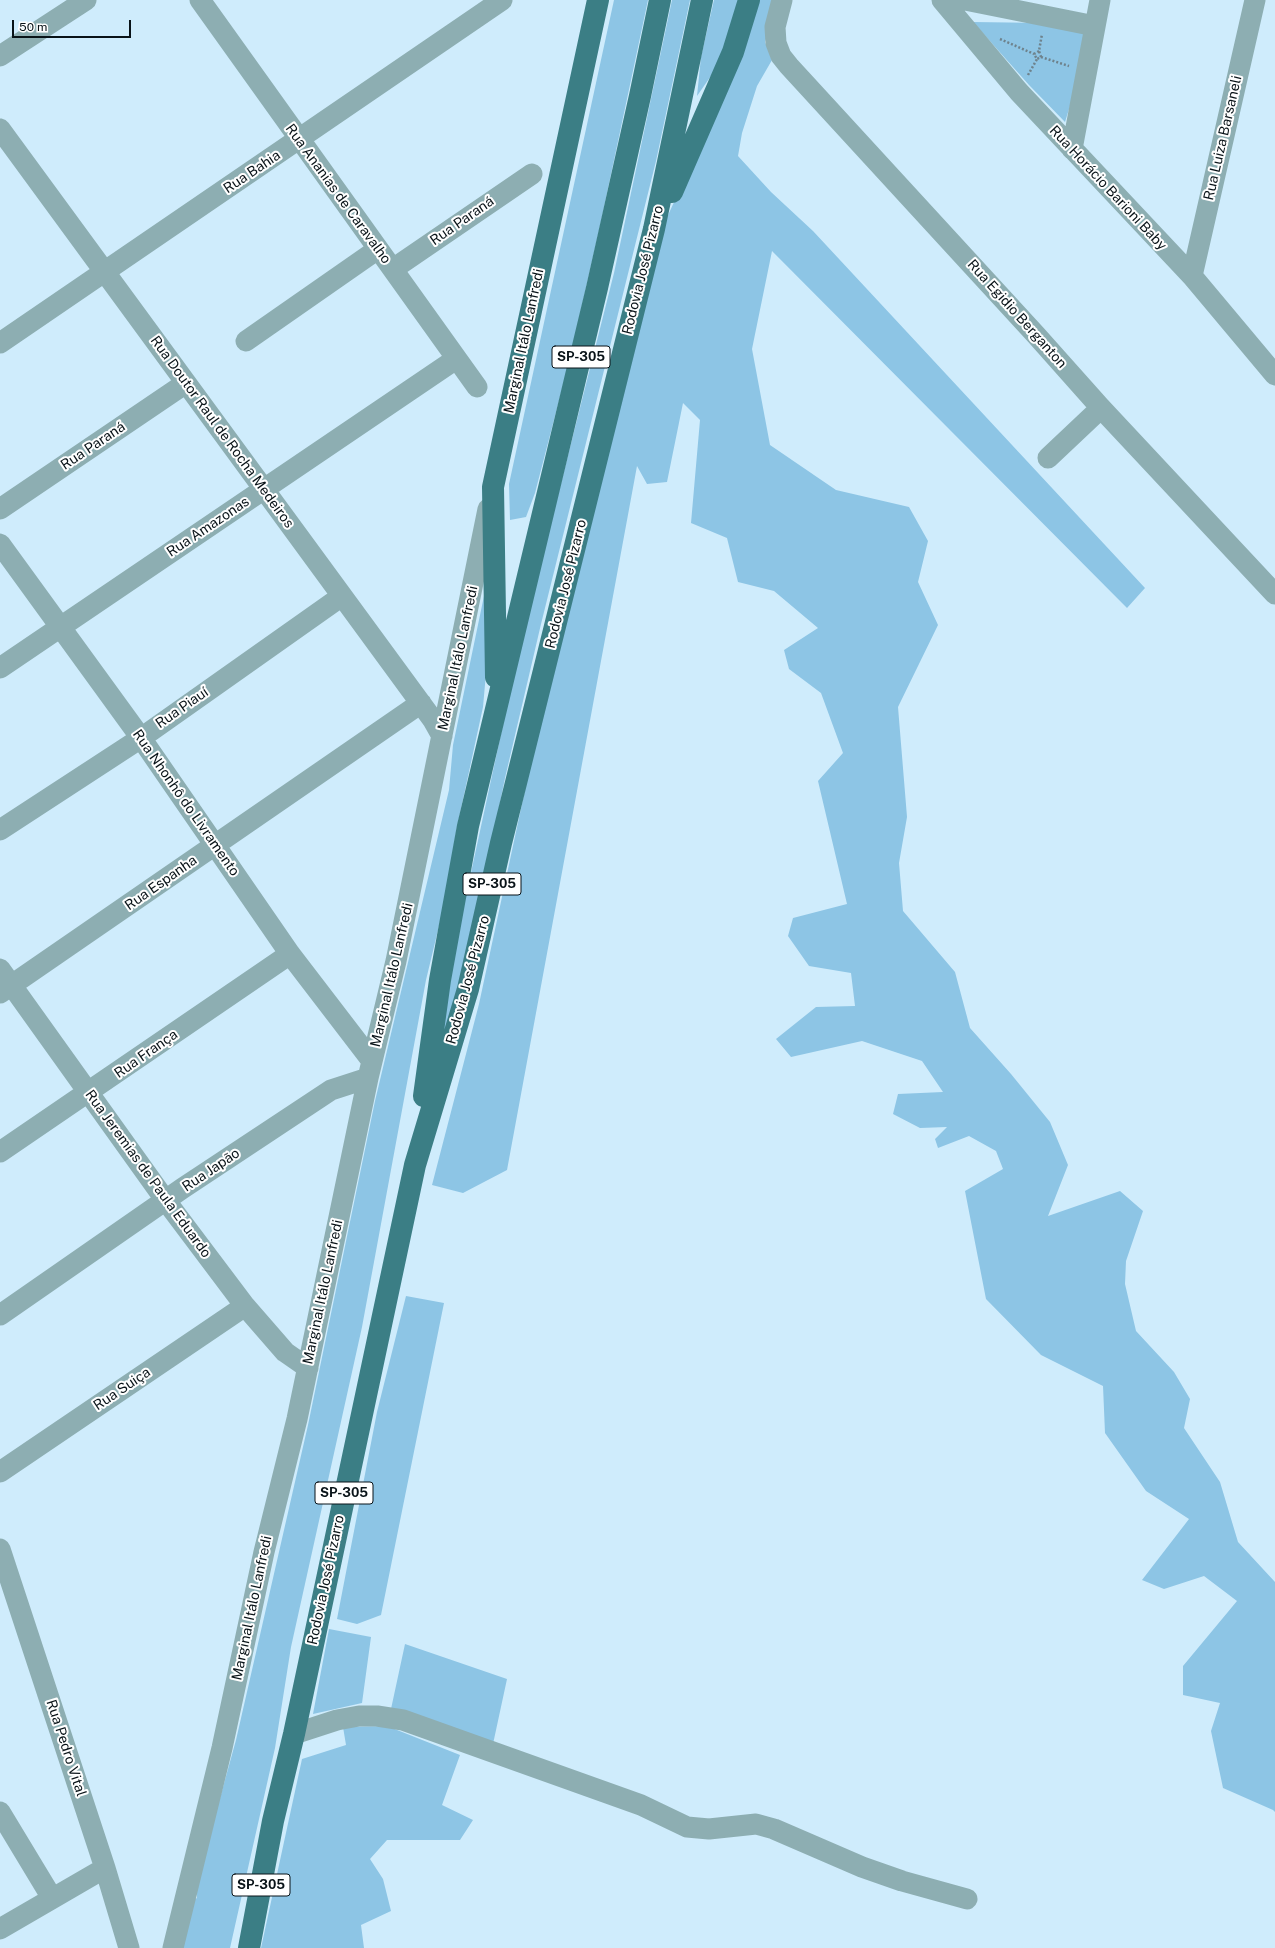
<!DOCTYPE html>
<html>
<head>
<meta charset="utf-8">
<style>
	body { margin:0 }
	#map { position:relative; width:1275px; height:1948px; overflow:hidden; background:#cfecfc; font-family:"Public Sans",sans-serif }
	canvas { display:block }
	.scale { position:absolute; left:12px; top:20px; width:119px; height:18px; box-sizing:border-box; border:2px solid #091318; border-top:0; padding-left:5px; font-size:12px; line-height:14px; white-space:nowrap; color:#091318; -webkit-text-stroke:3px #fff; paint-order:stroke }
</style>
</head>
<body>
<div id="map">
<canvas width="1275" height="1948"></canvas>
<div class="scale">50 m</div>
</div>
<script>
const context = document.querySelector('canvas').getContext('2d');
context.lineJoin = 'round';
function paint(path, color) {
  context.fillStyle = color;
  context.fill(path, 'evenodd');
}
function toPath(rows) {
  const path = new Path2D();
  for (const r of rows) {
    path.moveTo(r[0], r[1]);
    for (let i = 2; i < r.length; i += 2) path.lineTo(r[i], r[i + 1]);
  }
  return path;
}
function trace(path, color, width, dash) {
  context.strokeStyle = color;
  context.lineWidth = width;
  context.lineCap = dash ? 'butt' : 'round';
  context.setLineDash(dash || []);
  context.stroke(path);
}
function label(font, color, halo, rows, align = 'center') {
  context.font = font + ' "Public Sans",sans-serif';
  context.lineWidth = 4;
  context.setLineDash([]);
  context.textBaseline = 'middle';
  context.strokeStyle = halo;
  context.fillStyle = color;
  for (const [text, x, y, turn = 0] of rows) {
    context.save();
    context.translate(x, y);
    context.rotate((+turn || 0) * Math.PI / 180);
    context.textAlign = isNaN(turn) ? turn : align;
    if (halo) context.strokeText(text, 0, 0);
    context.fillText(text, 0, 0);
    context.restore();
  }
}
paint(toPath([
	[614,0,648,0,600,226,570,358,535,493,526,517,510,520,509,484],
	[672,0,690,0,656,161,541,624,505,778,474,931,441,1045,448,979,520,646,614,273],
	[714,0,740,0,726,48,713,73,697,96,701,57],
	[757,0,778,0,765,42,772,60,757,86,742,133,738,156,771,192,813,231,1145,588,1127,608,772,251,752,349,770,445,836,490,909,507,928,541,918,582,938,625,898,707,907,817,899,863,903,911,955,972,970,1028,1011,1074,1050,1122,1068,1165,1048,1216,1120,1191,1143,1211,1126,1261,1125,1284,1136,1331,1174,1372,1190,1399,1184,1428,1220,1482,1238,1542,1275,1582,1275,1812,1273,1810,1223,1788,1211,1731,1220,1703,1183,1695,1183,1666,1237,1601,1204,1576,1164,1589,1142,1580,1189,1519,1146,1491,1105,1433,1103,1386,1041,1355,986,1299,965,1191,1003,1169,996,1151,969,1136,938,1148,935,1139,947,1127,920,1128,893,1114,898,1094,943,1092,922,1061,862,1041,791,1057,776,1039,816,1007,855,1006,851,973,809,966,788,936,793,918,847,904,818,781,843,753,821,693,789,669,784,650,818,628,774,591,738,582,727,538,691,523,700,420,683,403,667,482,647,484,637,466,507,1170,463,1193,432,1185,479,1004,531,762,659,235,685,178],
	[973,22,1045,23,1085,31,1080,74,1065,122,1029,85],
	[490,567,491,617,483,707,457,827,444,905,426,980,362,1327,291,1647,275,1748,230,1948,181,1948,192,1901,197,1898,196,1885,236,1740,308,1425,375,1101,449,790,453,745],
	[406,1296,444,1303,381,1615,357,1624,337,1619,377,1412],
	[329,1629,371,1637,362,1703,313,1714],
	[405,1644,507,1679,493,1744,391,1709],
	[387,1726,460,1755,442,1805,473,1820,460,1840,387,1840,370,1859,383,1879,391,1911,361,1925,364,1948,261,1948,302,1759,346,1745,343,1727]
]), '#8dc5e5');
trace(toPath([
	[1000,39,1034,54],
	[1039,51,1034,54,1037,59,1041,57,1039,51,1042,34],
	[1041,57,1069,66],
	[1028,75,1037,59]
]), '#6e828c', 2.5, [2, 2]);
trace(toPath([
	[200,0,477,387],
	[782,0,775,27,776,43,781,56,789,66,1036,335,1101,408,1275,594],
	[942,0,1019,92,1192,276,1275,375],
	[965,0,1095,26],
	[0,56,86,0],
	[0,129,433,720,442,736],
	[1072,149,1100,0],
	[393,269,532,174],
	[1192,276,1255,0],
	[246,341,378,249],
	[0,343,502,0],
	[1048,458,1101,408],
	[0,509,186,383],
	[0,544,141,738,290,954,372,1061],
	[0,668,456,359],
	[0,830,141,738,342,596],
	[0,969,166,1201,245,1306,285,1352,308,1368],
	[0,993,421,703],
	[0,1152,290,954],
	[0,1315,183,1188,331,1090,368,1078],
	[0,1472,245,1306],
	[0,1549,105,1868,129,1948],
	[294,1734,337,1720,359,1716,377,1716,403,1720,641,1805,687,1827,709,1829,756,1824,774,1829,862,1867,902,1881,967,1899],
	[0,1812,52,1898],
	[0,1929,105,1868],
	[173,1948,222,1748,264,1552,297,1419,368,1078,396,961,488,509]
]), '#8daeb2', 21);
trace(toPath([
	[672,192,733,52,749,0],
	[496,677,493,487,598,0],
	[424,1096,440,980,468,826,597,288,640,96,660,0],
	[249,1948,273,1821,294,1734,415,1165,468,989,501,843,654,229,702,0]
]), '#3b7e85', 22);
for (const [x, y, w] of [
	[581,357,58],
	[492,884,58],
	[344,1493,58],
	[261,1885,58]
]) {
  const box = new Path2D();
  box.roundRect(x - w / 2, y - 11, w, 22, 3);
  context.fillStyle = '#fff';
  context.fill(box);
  trace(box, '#091318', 1);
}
label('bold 13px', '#091318', null, [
	["SP-305",581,357],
	["SP-305",492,884],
	["SP-305",344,1493],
	["SP-305",261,1885]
]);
label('14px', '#091318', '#fff', [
	["Rua Luiza Barsaneli",1223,138,-77],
	["Rua Bahia",252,172,-34],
	["Rua Horácio Barioni Baby",1108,188,47],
	["Rua Ananias de Caravalho",338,194,54],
	["Rua Paraná",462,221,-35],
	["Rodovia José Pizarro",643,270,-76],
	["Rua Egidio Berganton",1017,314,48],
	["Marginal Itálo Lanfredi",524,341,-78],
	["Rua Doutor Raul de Rocha Medeiros",222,432,54],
	["Rua Paraná",93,446,-34],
	["Rua Amazonas",208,527,-34],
	["Rodovia José Pizarro",566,584,-76],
	["Marginal Itálo Lanfredi",458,658,-78],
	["Rua Piauí",182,708,-35],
	["Rua Nhonhô do Livramento",186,803,55],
	["Rua Espanha",161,883,-35],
	["Marginal Itálo Lanfredi",392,975,-77],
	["Rodovia José Pizarro",468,980,-75],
	["Rua França",146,1054,-35],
	["Rua Japão",211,1170,-34],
	["Rua Jeremias de Paula Eduardo",148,1174,54],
	["Marginal Itálo Lanfredi",323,1292,-78],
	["Rua Suiça",122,1389,-34],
	["Rodovia José Pizarro",326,1580,-78],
	["Marginal Itálo Lanfredi",252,1608,-78],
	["Rua Pedro Vital",66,1748,72]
]);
</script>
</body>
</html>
